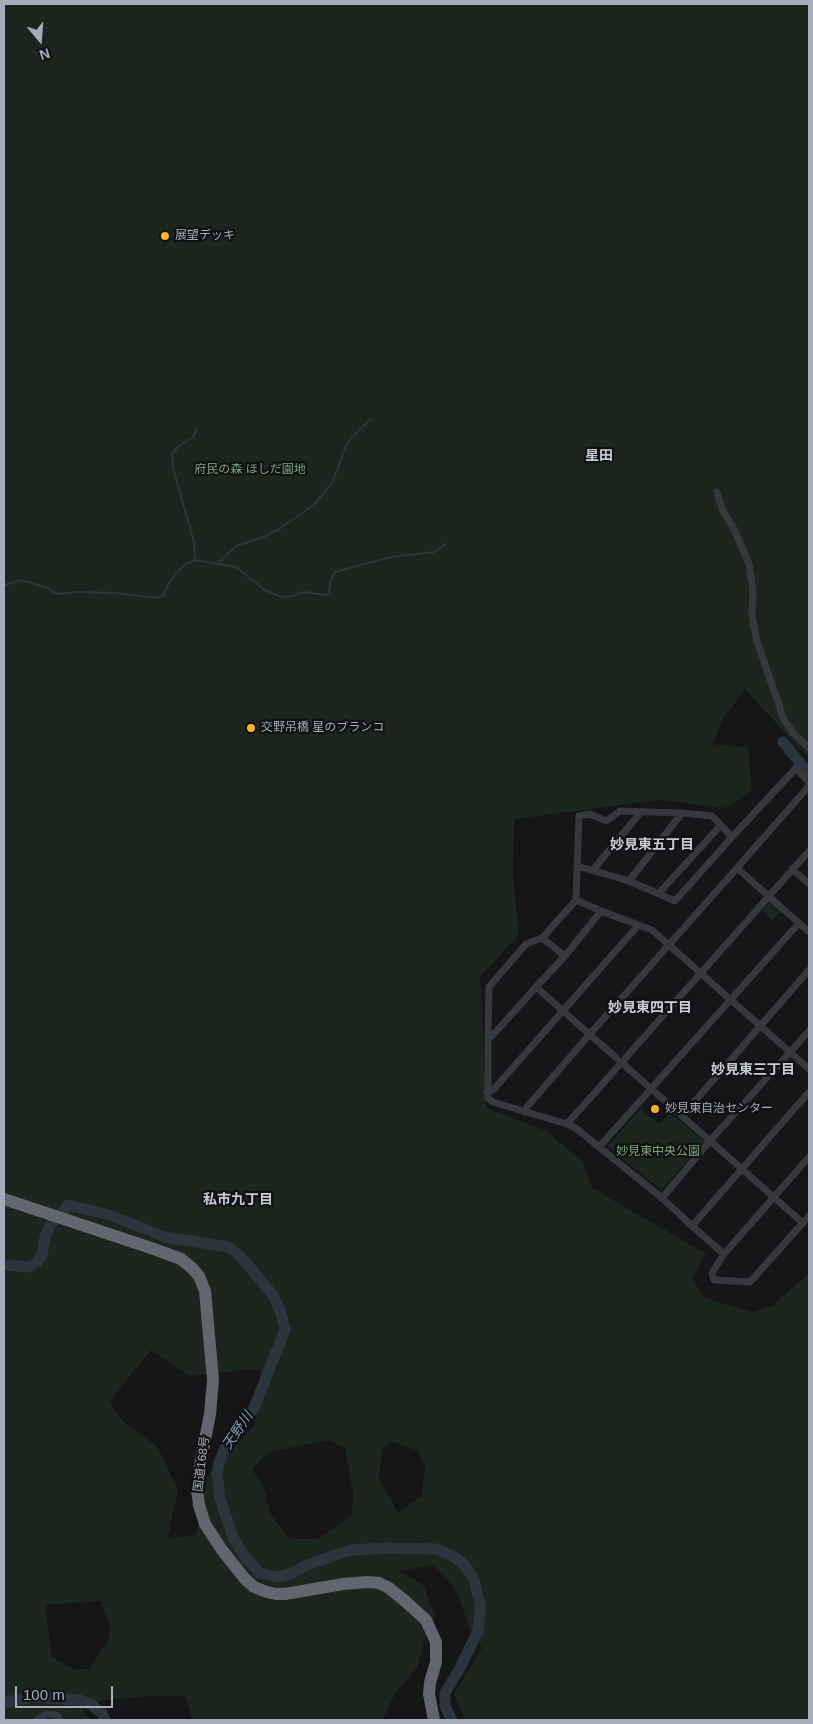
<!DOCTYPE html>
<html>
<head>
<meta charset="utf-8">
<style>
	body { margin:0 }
	#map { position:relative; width:813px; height:1724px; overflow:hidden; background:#161618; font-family:Helvetica,sans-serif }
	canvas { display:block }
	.frame { position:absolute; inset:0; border:5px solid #a6acb9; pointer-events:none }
	.north { position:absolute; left:15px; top:15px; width:50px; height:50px; -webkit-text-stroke:4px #111113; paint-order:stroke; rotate:162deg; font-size:14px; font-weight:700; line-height:20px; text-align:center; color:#a6acb9 }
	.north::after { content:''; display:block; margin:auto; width:18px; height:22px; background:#a6acb9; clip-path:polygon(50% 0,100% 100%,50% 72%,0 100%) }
	.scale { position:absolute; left:15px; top:1686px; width:98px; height:22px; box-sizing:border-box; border:2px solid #a6acb9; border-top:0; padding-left:6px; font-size:15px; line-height:18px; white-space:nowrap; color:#a6acb9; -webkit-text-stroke:4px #111113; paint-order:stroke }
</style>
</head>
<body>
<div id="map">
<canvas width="813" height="1724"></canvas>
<div class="frame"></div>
<div class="north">N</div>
<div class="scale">100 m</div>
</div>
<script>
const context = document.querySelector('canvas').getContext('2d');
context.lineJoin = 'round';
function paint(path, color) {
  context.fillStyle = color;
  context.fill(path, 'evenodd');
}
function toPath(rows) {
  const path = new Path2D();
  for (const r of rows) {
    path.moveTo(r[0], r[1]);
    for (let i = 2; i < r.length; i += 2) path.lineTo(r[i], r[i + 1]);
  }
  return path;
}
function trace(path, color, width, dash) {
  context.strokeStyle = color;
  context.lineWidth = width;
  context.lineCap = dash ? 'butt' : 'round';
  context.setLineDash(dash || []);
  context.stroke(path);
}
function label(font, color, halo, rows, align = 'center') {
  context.font = font + ' Helvetica,"Noto Sans JP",sans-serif';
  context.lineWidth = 4.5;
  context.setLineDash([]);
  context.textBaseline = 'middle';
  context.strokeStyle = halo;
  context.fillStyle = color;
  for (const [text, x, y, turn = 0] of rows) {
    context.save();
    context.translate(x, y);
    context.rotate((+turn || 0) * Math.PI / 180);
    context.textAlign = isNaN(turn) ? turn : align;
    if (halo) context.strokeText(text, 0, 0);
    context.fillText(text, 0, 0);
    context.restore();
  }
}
paint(toPath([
	[4,4,809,4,809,759,745,689,723,719,712,744,748,748,752,790,727,808,661,800,514,819,513,875,519,934,480,977,486,1108,545,1130,583,1162,592,1188,706,1254,692,1279,705,1298,751,1312,772,1306,809,1273,809,1720,466,1720,454,1694,482,1648,471,1632,462,1606,451,1582,432,1565,399,1571,423,1585,435,1615,425,1639,418,1666,395,1694,382,1720,193,1720,185,1696,149,1696,100,1701,82,1710,91,1720,4,1720],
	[151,1350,190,1376,241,1370,261,1370,255,1425,207,1476,196,1535,167,1539,178,1490,157,1446,124,1422,109,1402],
	[329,1440,345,1448,353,1492,352,1515,318,1539,290,1539,270,1514,263,1486,252,1469,269,1452],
	[390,1441,417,1450,425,1465,422,1496,398,1513,379,1478,382,1449],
	[101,1601,110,1627,108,1640,89,1669,74,1669,52,1657,45,1605],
	[770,901,782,911,772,921,762,910],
	[641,1109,659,1124,671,1113,705,1142,661,1190,607,1146]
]), '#1d261e');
trace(toPath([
	[195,559,194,542,173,468,172,454,177,448,193,437,197,428],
	[219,562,236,546,261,538,279,529,314,505,332,483,347,444,352,437,371,419],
	[4,585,21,580,45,587,58,594,76,592,116,593,156,598,163,596,168,585,175,574,187,563,195,560,236,567,265,590,279,596,289,597,304,592,326,595,329,592,331,579,335,572,391,557,434,552,446,544]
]), '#2a353d', 2);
trace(toPath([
	[783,742,809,774],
	[4,1265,28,1267,37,1262,42,1255,45,1237,49,1227,68,1205,110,1215,165,1237,229,1247,241,1257,273,1295,281,1313,285,1330,254,1408,226,1447,219,1462,217,1472,220,1498,233,1538,246,1558,260,1573,277,1577,291,1574,304,1566,350,1550,387,1548,437,1549,450,1555,460,1561,467,1568,474,1580,480,1604,480,1615,478,1631,459,1670,445,1693,445,1706,452,1720],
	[4,1703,32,1697,79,1700,90,1704,102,1713,105,1720]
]), '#2a353d', 11);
trace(toPath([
	[717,492,722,509,734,529,749,564,753,591,752,615,756,638,784,720,793,733,809,748],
	[577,866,629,881,675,901,732,837],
	[737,868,809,786],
	[792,869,809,884],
	[593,870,640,813],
	[629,881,682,813],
	[659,893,721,825],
	[601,911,652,930,809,1069],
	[565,956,601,911,576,900],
	[536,987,565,956,542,938],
	[488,1038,489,987,526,944,542,938,576,900,579,816,590,814,606,821,620,811,682,813,712,816,732,837,796,768,809,782],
	[487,1092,494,1089,635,929,636,924],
	[809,1092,692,1226,724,1254,712,1273,714,1280,750,1282,809,1216],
	[525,1112,526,1108,590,1034,737,868,809,932],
	[682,1116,809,970],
	[567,1124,809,851],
	[599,1147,799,923],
	[662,1198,710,1141,809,1031],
	[692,1226,662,1198,577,1129,567,1124,493,1102,488,1098,488,1038,493,1035,536,987,803,1223],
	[724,1254,809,1157],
	[37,1720,47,1714,56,1715,60,1720]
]), '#36383d', 7);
trace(toPath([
	[4,1199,154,1249,181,1259,192,1268,199,1276,205,1291,213,1380,210,1414,199,1471,197,1490,199,1505,205,1524,222,1550,245,1579,254,1587,267,1592,276,1594,285,1594,343,1584,368,1582,379,1583,389,1588,405,1601,426,1620,436,1642,436,1662,430,1683,429,1694,434,1720]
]), '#62666f', 12);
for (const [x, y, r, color] of [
	[165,236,5,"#ffb227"],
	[251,728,5,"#ffb227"],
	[655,1109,5,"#ffb227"]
]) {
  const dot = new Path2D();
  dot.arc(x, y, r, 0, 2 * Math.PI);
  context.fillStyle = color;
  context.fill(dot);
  trace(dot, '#111113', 2);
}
label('12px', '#a6acb9', '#111113', [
	["展望デッキ",175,236],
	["交野吊橋 星のブランコ",261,728],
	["妙見東自治センター",665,1109]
], 'left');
label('12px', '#7ba67d', '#111113', [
	["府民の森 ほしだ園地",250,470],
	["妙見東中央公園",658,1152]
]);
label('12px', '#a6acb9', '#111113', [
	["国道168号",202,1464,-83]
]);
label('bold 14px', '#c8cbd5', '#111113', [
	["星田",599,456],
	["妙見東五丁目",652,845],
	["妙見東四丁目",650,1008],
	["妙見東三丁目",753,1070],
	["私市九丁目",238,1200]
]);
label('italic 14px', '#7a9cb8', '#111113', [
	["天野川",238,1431,-56]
]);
</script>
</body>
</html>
